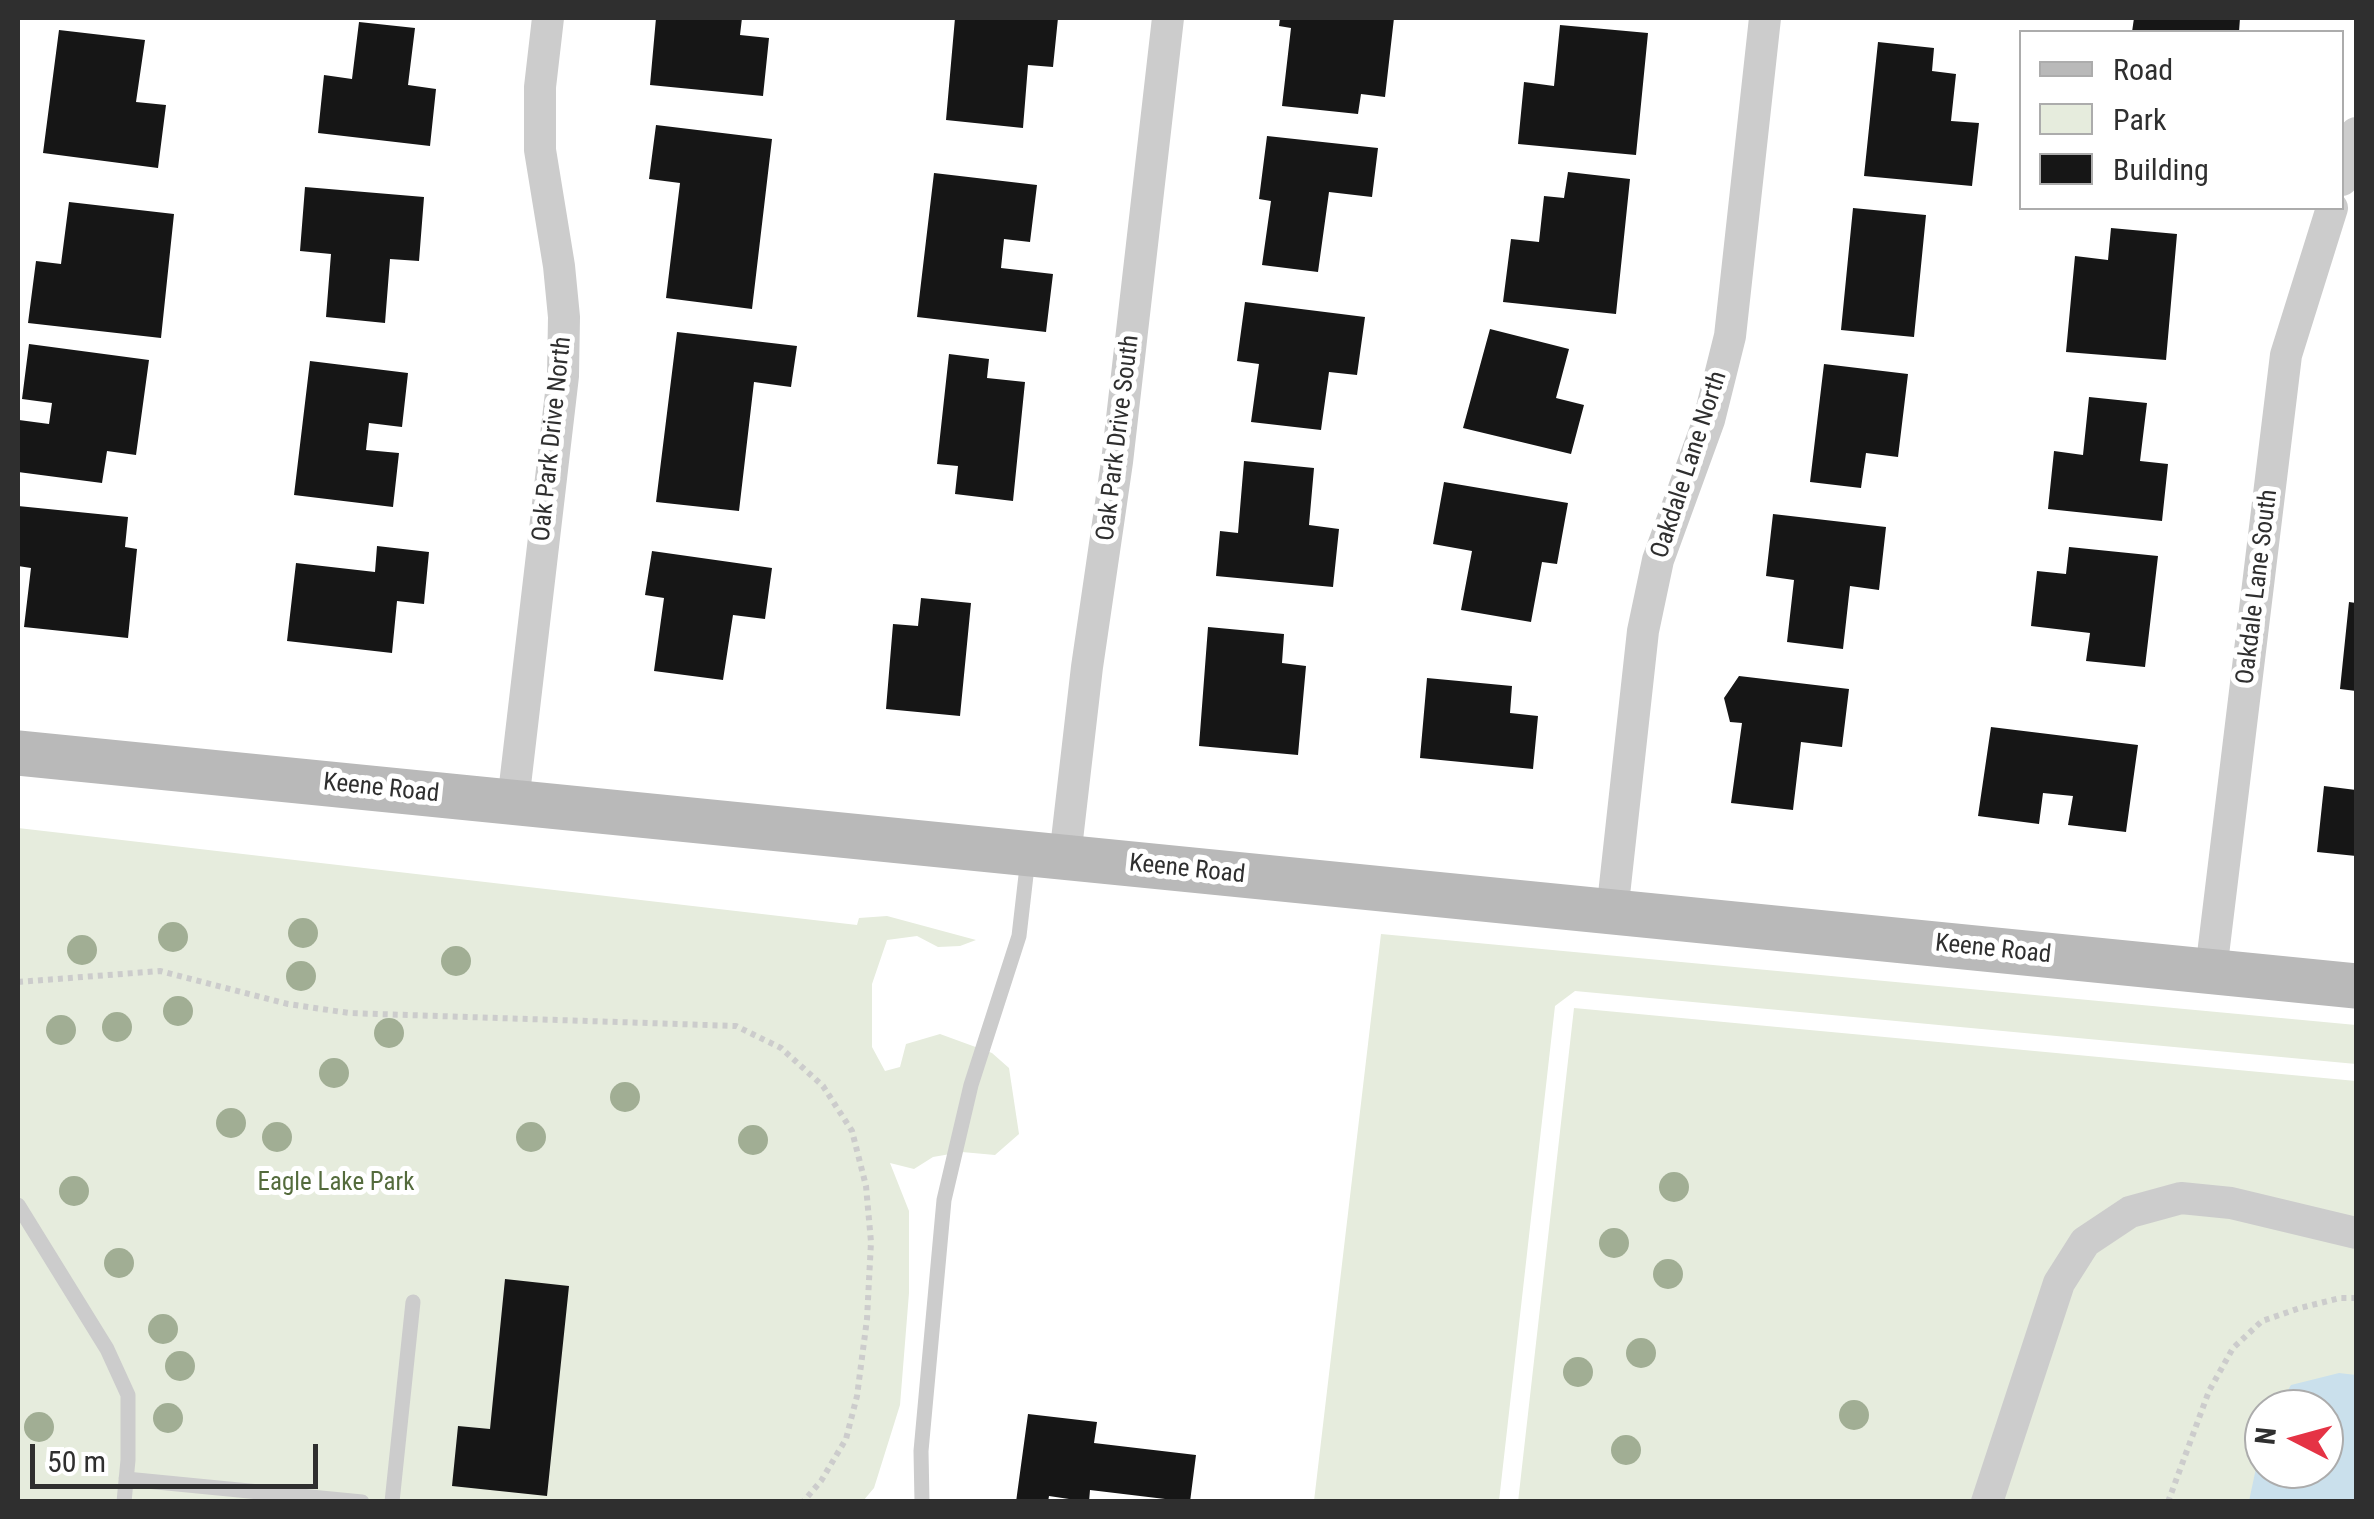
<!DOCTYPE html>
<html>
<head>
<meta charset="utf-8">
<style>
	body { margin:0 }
	#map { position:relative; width:2374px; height:1519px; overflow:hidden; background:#fff; font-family:"Roboto Condensed",sans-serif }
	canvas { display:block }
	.frame { position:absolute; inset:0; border:20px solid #2f2f2f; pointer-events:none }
	.legend { position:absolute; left:2019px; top:30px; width:325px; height:180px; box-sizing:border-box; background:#fff; border:2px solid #acacac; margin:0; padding:12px 18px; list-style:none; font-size:30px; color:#2f2f2f }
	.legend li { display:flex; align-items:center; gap:20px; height:50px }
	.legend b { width:50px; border:2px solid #acacac }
	.north { position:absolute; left:2244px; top:1389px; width:100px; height:100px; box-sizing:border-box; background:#fff; border:2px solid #acacac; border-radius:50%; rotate:276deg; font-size:28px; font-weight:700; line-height:40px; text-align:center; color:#2f2f2f }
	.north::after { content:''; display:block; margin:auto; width:35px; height:45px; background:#e53345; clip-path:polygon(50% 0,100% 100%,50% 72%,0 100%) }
	.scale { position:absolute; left:30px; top:1444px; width:288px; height:45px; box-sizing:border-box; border:5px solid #2f2f2f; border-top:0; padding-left:12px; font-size:30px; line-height:35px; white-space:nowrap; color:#2f2f2f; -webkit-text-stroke:8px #fff; paint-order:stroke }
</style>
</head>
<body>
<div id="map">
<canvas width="2374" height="1519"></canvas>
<div class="frame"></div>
<ul class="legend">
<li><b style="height:12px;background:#b9b9b9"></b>Road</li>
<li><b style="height:28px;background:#e6ecdd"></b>Park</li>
<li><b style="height:28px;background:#161616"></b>Building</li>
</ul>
<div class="north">N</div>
<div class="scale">50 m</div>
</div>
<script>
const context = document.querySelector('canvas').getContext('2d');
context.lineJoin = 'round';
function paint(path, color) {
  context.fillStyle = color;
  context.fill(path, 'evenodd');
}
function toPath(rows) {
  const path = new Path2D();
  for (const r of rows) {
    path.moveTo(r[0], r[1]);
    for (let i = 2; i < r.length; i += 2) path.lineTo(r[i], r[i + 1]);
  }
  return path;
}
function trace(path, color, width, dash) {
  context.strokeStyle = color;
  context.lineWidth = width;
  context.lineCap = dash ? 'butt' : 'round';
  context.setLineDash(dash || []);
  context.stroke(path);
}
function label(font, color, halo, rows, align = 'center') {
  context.font = font + ' "Roboto Condensed",sans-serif';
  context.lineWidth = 10;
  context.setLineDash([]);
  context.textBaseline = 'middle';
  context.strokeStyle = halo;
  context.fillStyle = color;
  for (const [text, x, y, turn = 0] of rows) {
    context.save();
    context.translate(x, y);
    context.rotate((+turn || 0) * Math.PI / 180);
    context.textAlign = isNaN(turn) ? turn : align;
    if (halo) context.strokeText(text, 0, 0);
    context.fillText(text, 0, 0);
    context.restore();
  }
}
paint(toPath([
	[18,828,857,925,859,918,887,916,976,940,960,946,938,947,917,936,887,940,872,984,872,1047,885,1071,900,1067,906,1044,940,1034,992,1053,1009,1068,1019,1134,995,1155,962,1152,933,1157,914,1169,890,1163,909,1211,909,1293,900,1405,874,1488,863,1501,18,1502],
	[1381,934,2356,1025,2356,1064,1575,991,1555,1006,1499,1501,1314,1501],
	[1574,1008,2356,1081,2356,1501,1518,1502],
	[2264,1409,2324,1409,2324,1469,2264,1469]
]), '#e6ecdd');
paint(toPath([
	[2339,1373,2356,1375,2356,1501,2249,1501,2264,1431,2264,1469,2324,1469,2324,1409,2277,1409,2291,1385]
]), '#cae0ec');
paint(toPath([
	[656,18,742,18,740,35,769,38,763,96,650,85],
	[955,18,1058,18,1053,67,1028,65,1023,128,946,120],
	[1280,18,1394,18,1385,97,1361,94,1358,114,1282,106,1291,28,1279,26],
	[2134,18,2240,18,2239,32,2132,32],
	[359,22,415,28,408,85,436,89,430,146,318,133,324,75,352,79],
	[1560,25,1648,33,1636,155,1518,144,1524,82,1554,86],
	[59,30,145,40,136,102,166,105,158,168,43,153],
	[1878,42,1934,48,1932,71,1956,74,1951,121,1979,123,1972,186,1864,176],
	[656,125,772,139,752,309,666,298,680,183,649,179],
	[1267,136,1378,148,1372,197,1329,192,1318,272,1262,265,1271,201,1259,199],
	[1568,172,1630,179,1616,314,1503,302,1511,239,1539,242,1544,196,1564,198],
	[934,173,1037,185,1030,242,1004,239,1001,268,1053,274,1046,332,917,317],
	[305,187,424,197,419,261,390,259,385,323,326,317,331,254,300,251],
	[69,202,174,214,161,338,28,323,36,261,61,264],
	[1853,208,1926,215,1914,337,1841,330],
	[2111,228,2177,234,2166,360,2066,352,2075,256,2108,260],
	[1245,302,1365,317,1357,375,1329,372,1321,430,1251,422,1259,364,1237,361],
	[1490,329,1569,349,1556,398,1584,405,1571,454,1463,428],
	[677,332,797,346,791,387,754,382,739,511,656,502],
	[29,344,149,360,136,455,107,451,102,483,18,472,19,420,49,424,52,403,22,399],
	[949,354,989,359,987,378,1025,382,1013,501,955,494,958,466,937,464],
	[310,361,408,373,402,427,369,423,366,450,399,453,393,507,294,495],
	[1824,364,1908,374,1898,457,1866,453,1861,488,1810,482],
	[2089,397,2147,403,2140,461,2168,464,2162,521,2048,509,2054,451,2083,455],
	[1244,461,1314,468,1309,525,1339,529,1333,587,1216,576,1220,531,1238,533],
	[1444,482,1568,503,1557,564,1542,562,1531,622,1461,610,1472,551,1433,544],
	[18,506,128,517,125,547,137,549,128,638,24,627,31,568,18,566],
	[1773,514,1886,527,1879,590,1850,586,1843,649,1787,642,1794,580,1766,576],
	[377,546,429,552,424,604,397,601,392,653,287,641,296,563,375,572],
	[2069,547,2158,556,2145,667,2086,661,2090,633,2031,626,2037,571,2066,574],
	[652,551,772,568,765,619,733,615,723,680,654,671,664,598,645,595],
	[921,598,971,603,960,716,886,709,893,624,918,626],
	[2349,602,2356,603,2356,691,2340,689],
	[1208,627,1284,634,1282,663,1306,666,1298,755,1199,746],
	[1739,676,1849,689,1842,747,1801,742,1793,810,1731,803,1742,723,1730,722,1724,698],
	[1427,678,1512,686,1510,713,1538,716,1533,769,1420,758],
	[1991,727,2138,745,2126,832,2068,825,2073,796,2043,793,2039,824,1978,816],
	[2324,786,2356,790,2356,856,2317,852],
	[505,1279,569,1286,547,1496,452,1486,458,1426,490,1429],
	[1028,1414,1097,1422,1094,1443,1196,1455,1190,1502,1090,1490,1089,1502,1049,1496,1048,1502,1016,1502]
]), '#161616');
trace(toPath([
	[18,982,160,971,288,1004,349,1013,736,1026,781,1048,823,1086,852,1131,866,1186,871,1242,867,1319,857,1396,846,1439,821,1481,803,1502],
	[2168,1502,2209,1391,2233,1348,2262,1321,2300,1308,2340,1298,2356,1298]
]), '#ccc', 6, [5, 5]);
trace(toPath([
	[18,1205,107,1349,128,1395,128,1460,124,1502],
	[126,1479,362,1502],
	[392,1502,413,1302],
	[922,1502,921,1451,944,1200,971,1085,1019,936,1028,858]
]), '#ccc', 15);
trace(toPath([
	[2342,180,2356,133],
	[513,802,563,376,564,317,559,266,540,150,540,87,548,18],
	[1065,857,1087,667,1117,462,1168,18],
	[1612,913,1643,631,1658,560,1709,420,1730,336,1765,18],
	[2211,971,2286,355,2332,208],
	[1987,1502,2059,1283,2085,1242,2130,1212,2181,1198,2231,1203,2356,1233]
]), '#ccc', 32);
trace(toPath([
	[18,753,2356,986]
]), '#b9b9b9', 45);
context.fillStyle = '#a1ae94';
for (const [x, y] of [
	[303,933],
	[173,937],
	[82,950],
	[456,961],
	[301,976],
	[178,1011],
	[117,1027],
	[61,1030],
	[389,1033],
	[334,1073],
	[625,1097],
	[231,1123],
	[277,1137],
	[531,1137],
	[753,1140],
	[1674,1187],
	[74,1191],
	[1614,1243],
	[119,1263],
	[1668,1274],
	[163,1329],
	[1641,1353],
	[180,1366],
	[1578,1372],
	[1854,1415],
	[168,1418],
	[39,1427],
	[1626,1450]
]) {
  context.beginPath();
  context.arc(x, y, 15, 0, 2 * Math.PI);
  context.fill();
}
label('25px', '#2f2f2f', '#fff', [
	["Oak Park Drive South",1119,438,-83],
	["Oak Park Drive North",553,439,-84],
	["Oakdale Lane North",1690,465,-72],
	["Oakdale Lane South",2258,587,-83],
	["Keene Road",381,789,6],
	["Keene Road",1187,870,6],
	["Keene Road",1993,950,6]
]);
label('25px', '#546b3c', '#fff', [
	["Eagle Lake Park",336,1184]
]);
</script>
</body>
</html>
